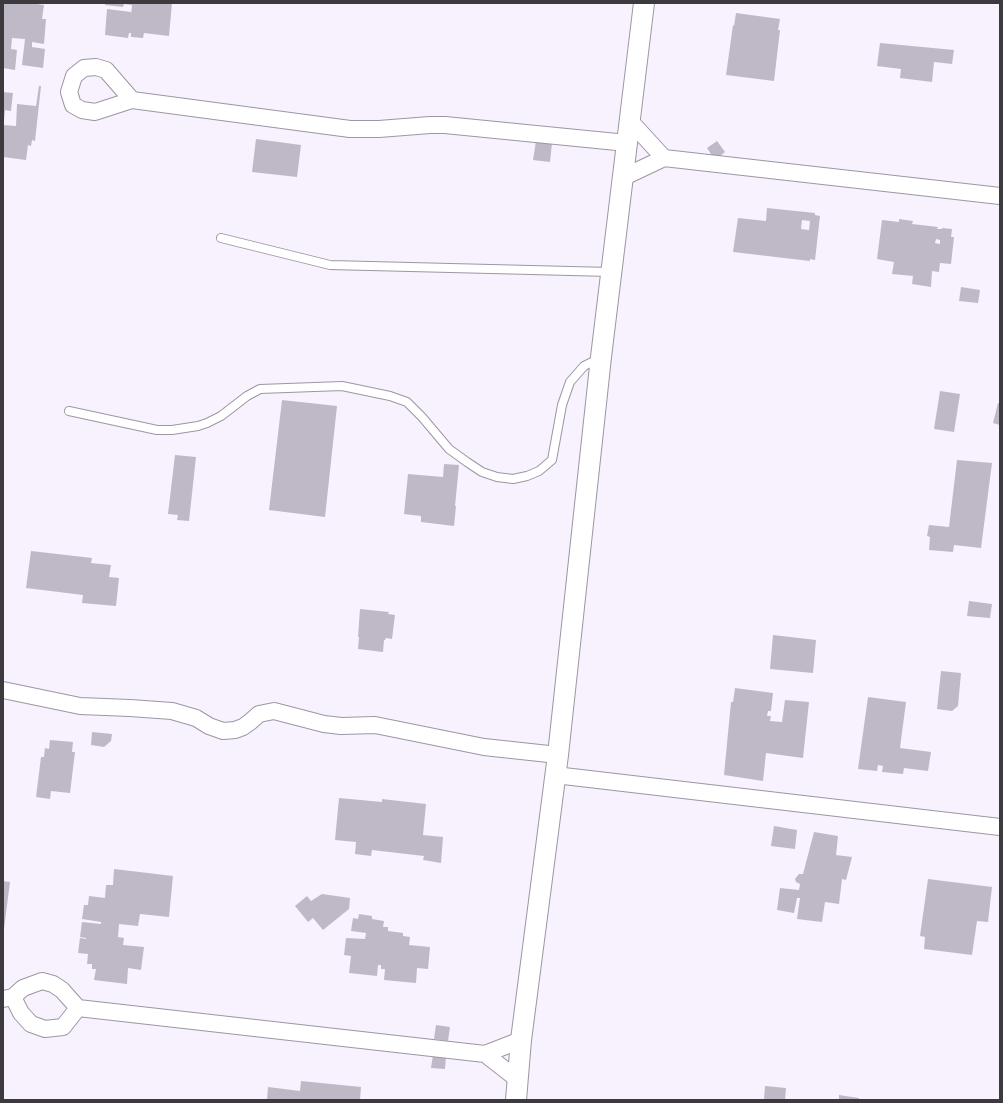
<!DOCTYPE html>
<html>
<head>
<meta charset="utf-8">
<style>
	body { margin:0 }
	#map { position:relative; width:1003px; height:1103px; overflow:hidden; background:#f7f2fd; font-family:"Roboto Serif",serif }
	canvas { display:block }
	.frame { position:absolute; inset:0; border:4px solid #3c3a3f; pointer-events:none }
</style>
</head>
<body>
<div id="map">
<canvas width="1003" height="1103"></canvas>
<div class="frame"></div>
</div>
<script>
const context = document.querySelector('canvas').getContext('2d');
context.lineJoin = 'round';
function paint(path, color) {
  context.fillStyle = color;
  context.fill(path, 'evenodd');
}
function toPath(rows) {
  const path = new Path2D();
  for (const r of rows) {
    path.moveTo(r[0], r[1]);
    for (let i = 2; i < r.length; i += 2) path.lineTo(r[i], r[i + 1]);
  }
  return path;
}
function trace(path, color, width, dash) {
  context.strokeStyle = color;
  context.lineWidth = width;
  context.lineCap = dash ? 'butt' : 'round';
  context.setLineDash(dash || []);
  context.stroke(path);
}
paint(toPath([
	[3,3,30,3,44,5,42,19,46,19,44,44,32,42,32,47,45,49,43,68,22,65,25,39,12,38,11,49,17,50,15,70,3,68],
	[105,3,172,3,169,36,144,33,143,38,131,37,131,33,129,33,128,38,105,35,107,9,131,12,131,15,132,5,124,4,123,7,105,5],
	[736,13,780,19,778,30,780,30,774,81,726,75,733,25,734,26],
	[880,43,954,50,952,64,934,62,932,82,900,78,901,69,877,66],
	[39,86,41,86,35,141,32,140,31,146,28,145,26,160,3,157,3,125,16,126,17,104,36,106],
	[3,92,13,93,11,111,5,110,4,120],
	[256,139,301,145,297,177,252,172],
	[536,141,552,143,550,162,533,160],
	[717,141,725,152,715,160,707,148],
	[767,208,815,213,815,215,820,216,815,260,810,259,810,261,733,252,738,218,766,221],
	[802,220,810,221,809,230,801,229],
	[899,219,913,221,912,224,938,227,937,229,942,229,942,228,952,229,951,237,954,237,951,264,940,263,939,272,932,271,931,287,912,284,913,276,892,274,894,262,877,259,882,220,899,222],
	[936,239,940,240,940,244,935,243],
	[961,287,980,290,978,303,959,301],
	[940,391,960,394,954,432,934,429],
	[282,400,337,406,325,517,269,510],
	[998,403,1000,404,1000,425,993,423],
	[175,455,196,457,189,521,177,520,178,515,168,514],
	[957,460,992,463,981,548,954,545,953,552,929,550,930,537,927,536,929,525,949,527],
	[444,464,459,465,455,506,456,506,454,526,421,522,421,516,404,514,408,474,443,477],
	[31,551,92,558,91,563,111,565,109,577,119,578,116,606,82,603,83,595,26,588],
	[969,601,992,604,990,618,967,616],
	[360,609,389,612,388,614,395,615,392,639,386,638,385,640,384,640,383,652,358,649,359,637,358,637],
	[773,635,816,640,813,673,770,669],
	[941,671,961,673,958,706,952,711,937,709],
	[735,688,773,693,771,711,768,711,767,716,771,716,770,721,782,722,785,700,809,702,803,758,766,753,763,781,724,775,731,702,733,702],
	[868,697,906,702,900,748,931,752,928,771,904,768,903,774,882,772,883,766,878,765,877,771,858,769],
	[92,732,112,734,111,741,104,747,91,745],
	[50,740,73,742,72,752,75,752,70,793,51,791,50,799,36,797,41,757,44,757,45,748,49,749],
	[339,798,382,802,382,799,426,804,423,835,443,837,441,863,423,860,424,856,372,850,371,856,355,854,356,842,335,840],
	[774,826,797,830,795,849,771,846],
	[814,832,838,836,836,855,852,857,846,880,842,879,839,904,825,902,822,922,797,919,800,898,797,898,794,913,777,910,780,888,799,890,800,884,796,882,795,879,799,874,803,874],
	[114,869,173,876,169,917,140,914,138,926,119,924,118,937,124,938,123,945,144,947,141,970,128,968,127,984,94,980,96,969,92,969,92,964,87,964,88,954,78,953,80,938,86,939,86,938,80,937,82,922,101,924,101,922,82,919,84,905,88,905,89,896,105,898,106,885,113,885],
	[928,879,992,887,988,922,977,921,972,955,924,949,925,937,920,936],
	[3,881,10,882,4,929,3,929],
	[322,894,350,898,349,909,323,930,313,918,308,922,295,906,307,896,311,901],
	[359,914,372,916,372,919,384,921,383,927,388,927,388,931,403,933,403,936,410,937,409,945,430,947,428,969,417,968,416,983,384,980,385,969,381,969,381,965,378,965,377,976,349,973,351,956,344,955,346,938,365,939,366,933,351,931,353,918,358,919],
	[436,1025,450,1027,448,1041,434,1039],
	[433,1055,446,1056,445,1069,431,1068],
	[301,1081,361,1087,360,1100,267,1100,268,1087,300,1091],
	[765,1086,786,1088,785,1100,764,1100],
	[839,1095,859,1098,859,1100,839,1100]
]), '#bfb9c7');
const service = toPath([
	[221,238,330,265,611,272],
	[69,411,157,430,172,430,198,426,207,423,221,416,247,396,260,389,342,386,390,396,407,402,422,417,449,449,467,462,482,472,497,477,513,479,527,476,539,471,552,460,562,405,570,382,584,366,600,358]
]);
const minor = toPath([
	[132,100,95,112,82,110,73,105,69,92,74,76,84,68,96,67,106,70,132,100,350,129,379,129,430,125,445,125,627,143],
	[631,122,664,158],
	[624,177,664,158,1000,196],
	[3,690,80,706,130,708,172,711,196,718,209,726,223,731,235,730,243,727,250,722,259,714,274,711,324,724,341,726,375,725,484,747,558,755],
	[555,775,1000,827],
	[13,997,21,1013,31,1024,45,1029,63,1027,78,1008],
	[3,999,13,997,23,988,42,981,53,984,62,990,78,1008,485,1054,521,1040],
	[485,1054,517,1079]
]);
const tertiary = toPath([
	[516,1100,521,1040,558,755,601,357,644,3]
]);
trace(service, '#9d96a3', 10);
trace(minor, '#9d96a3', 18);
trace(tertiary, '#9d96a3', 22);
trace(service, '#fff', 8);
trace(minor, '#fff', 16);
trace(tertiary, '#fff', 20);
</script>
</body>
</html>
